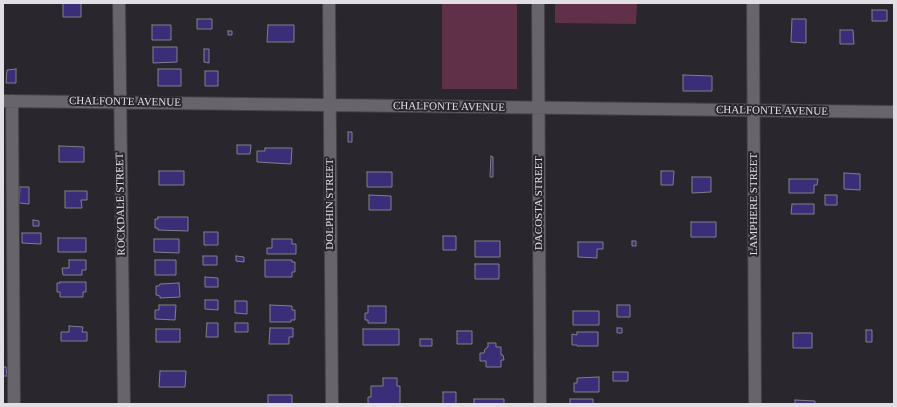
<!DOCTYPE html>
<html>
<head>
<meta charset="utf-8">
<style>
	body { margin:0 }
	#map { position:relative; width:897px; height:407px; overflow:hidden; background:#29262d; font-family:Georgia,serif }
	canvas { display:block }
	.frame { position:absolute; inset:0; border:4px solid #e1dfe4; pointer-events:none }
</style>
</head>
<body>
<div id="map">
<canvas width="897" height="407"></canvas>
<div class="frame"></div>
</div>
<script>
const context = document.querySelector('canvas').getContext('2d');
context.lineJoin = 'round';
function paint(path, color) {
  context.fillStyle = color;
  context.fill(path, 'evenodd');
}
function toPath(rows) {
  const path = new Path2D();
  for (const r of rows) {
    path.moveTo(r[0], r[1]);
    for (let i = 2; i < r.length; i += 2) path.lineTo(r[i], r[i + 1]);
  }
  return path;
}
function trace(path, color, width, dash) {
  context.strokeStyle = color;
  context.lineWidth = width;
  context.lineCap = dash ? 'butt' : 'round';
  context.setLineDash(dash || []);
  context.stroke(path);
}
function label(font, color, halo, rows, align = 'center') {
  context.font = font + ' Georgia,serif';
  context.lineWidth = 4;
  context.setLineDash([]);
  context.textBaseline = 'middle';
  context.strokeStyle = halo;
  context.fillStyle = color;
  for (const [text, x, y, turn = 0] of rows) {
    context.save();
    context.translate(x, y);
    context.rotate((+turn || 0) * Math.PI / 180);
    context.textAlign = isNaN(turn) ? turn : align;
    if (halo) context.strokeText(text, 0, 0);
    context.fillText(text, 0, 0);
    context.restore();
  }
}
paint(toPath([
	[442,3,517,3,517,89,442,89],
	[555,3,637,3,636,24,555,23]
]), '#5f3048');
const building = toPath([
	[63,3,81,3,81,17,63,17,63,3],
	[872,10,887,10,887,21,872,21,872,10],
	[197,19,212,19,212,29,197,29,197,19],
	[792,19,806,19,806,43,791,42,792,19],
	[152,25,171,25,171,40,152,40,152,25],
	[268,25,294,25,294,42,267,42,268,25],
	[840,30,853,30,854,44,840,44,840,30],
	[228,31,232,31,232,35,228,35,228,31],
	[153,47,177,47,177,62,153,63,153,47],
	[204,49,209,49,209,63,204,62,204,49],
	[16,69,16,83,6,83,7,70,16,69],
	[158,69,181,69,181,86,158,86,158,69],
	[205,71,218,71,218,86,205,86,205,71],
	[683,75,712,76,712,91,683,91,683,75],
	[348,132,352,132,352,142,348,142,348,132],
	[237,145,251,145,250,154,237,154,237,145],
	[59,146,84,147,84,162,59,162,59,146],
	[265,148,292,148,291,164,257,162,257,151,265,151,265,148],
	[491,156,493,157,493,177,490,177,491,156],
	[159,171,184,171,184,185,159,185,159,171],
	[661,171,674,171,673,185,661,185,661,171],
	[367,172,392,172,392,187,367,187,367,172],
	[844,173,860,174,860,190,844,189,844,173],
	[692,177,711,177,711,192,692,193,692,177],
	[789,179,818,179,817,185,814,185,814,193,789,193,789,179],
	[20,187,29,187,29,204,19,203,20,187],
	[65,191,87,191,87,200,81,200,82,208,65,208,65,191],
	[369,195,391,196,391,210,369,210,369,195],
	[825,195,837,195,837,205,825,205,825,195],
	[792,204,814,204,814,214,791,214,792,204],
	[158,217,188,217,188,231,158,230,158,228,155,228,155,219,158,219,158,217],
	[33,220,39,221,39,226,33,226,33,220],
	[691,222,716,222,716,237,691,237,691,222],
	[204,232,218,232,218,245,204,245,204,232],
	[22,233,41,233,41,244,22,243,22,233],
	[443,236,456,236,456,250,443,250,443,236],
	[58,238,86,238,86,252,58,252,58,238],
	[154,239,179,239,179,253,154,252,154,239],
	[272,239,292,239,292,244,296,244,296,254,267,254,267,248,272,248,272,239],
	[475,241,500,241,500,257,475,257,475,241],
	[632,241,636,241,636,246,632,246,632,241],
	[578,242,603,242,603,249,597,249,597,258,578,257,578,242],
	[203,256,217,256,217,265,203,265,203,256],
	[236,256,244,257,244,262,236,261,236,256],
	[69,260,86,260,86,270,82,270,82,275,63,275,62,268,69,268,69,260],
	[155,260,176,260,176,275,155,275,155,260],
	[265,260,292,260,292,262,295,262,295,272,292,272,292,277,265,277,265,260],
	[475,264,499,264,499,279,475,279,475,264],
	[205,277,218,278,218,287,205,287,205,277],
	[60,282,86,282,86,292,83,292,83,297,60,297,60,292,57,292,57,283,60,283,60,282],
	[179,283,180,297,160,298,160,296,156,295,156,286,159,286,160,284,179,283],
	[205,300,218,300,218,310,205,309,205,300],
	[235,301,247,301,247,314,235,313,235,301],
	[159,305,176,305,175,320,155,319,155,310,159,310,159,305],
	[270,305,292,306,292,310,295,310,295,320,291,320,291,322,270,322,270,305],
	[617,305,630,305,630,317,617,317,617,305],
	[368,306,386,306,386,323,368,323,368,320,365,320,365,313,368,313,368,306],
	[573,311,599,311,599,325,573,325,573,311],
	[207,323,218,323,218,337,206,337,207,323],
	[235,323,248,323,248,332,235,332,235,323],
	[69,326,83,327,82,332,87,332,87,341,61,341,61,332,69,332,69,326],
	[270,328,293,328,293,337,289,337,289,344,269,344,270,328],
	[617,328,622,328,622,333,617,333,617,328],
	[156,329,180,329,180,342,156,342,156,329],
	[363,329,399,329,399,345,363,345,363,329],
	[866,330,872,330,872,342,866,342,866,330],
	[457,331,472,331,472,344,457,344,457,331],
	[577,332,598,332,598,346,577,346,577,345,572,345,572,334,577,335,577,332],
	[793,333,812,333,812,348,793,348,793,333],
	[420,339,432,339,432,346,420,346,420,339],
	[488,343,496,343,496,347,501,347,501,355,503,355,504,360,501,360,501,367,486,367,486,361,480,361,480,353,484,353,485,349,488,347,488,343],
	[3,367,6,367,7,376,3,376,3,367],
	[160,371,186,371,185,387,159,387,160,371],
	[613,372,628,372,628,381,613,381,613,372],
	[599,377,599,392,574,392,574,383,577,383,577,378,599,377],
	[383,378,397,378,397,386,400,386,400,404,368,404,368,397,371,397,371,386,383,386,383,378],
	[443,392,456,392,456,404,443,404,443,392],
	[268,395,292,395,292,404,268,404,268,395],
	[474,399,504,399,504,404,474,404,474,399],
	[570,399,593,399,593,404,570,404,570,399],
	[795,400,815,401,815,404,795,404,795,400]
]);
paint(building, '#3a2e79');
trace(building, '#808089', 1);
const minor = toPath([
	[119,3,124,404],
	[329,3,332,404],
	[538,3,540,404],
	[753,3,755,404],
	[3,101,894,112],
	[12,101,14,404]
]);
trace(minor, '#444147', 14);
trace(minor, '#68646c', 12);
label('11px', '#e1dfe4', '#29262d', [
	["CHALFONTE AVENUE",125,102,1],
	["CHALFONTE AVENUE",449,107,1],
	["CHALFONTE AVENUE",772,111,1],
	["DACOSTA STREET",539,203,-90],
	["ROCKDALE STREET",121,204,-91],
	["DOLPHIN STREET",330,204,-90],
	["LAMPHERE STREET",754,204,-90]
]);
</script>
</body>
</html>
